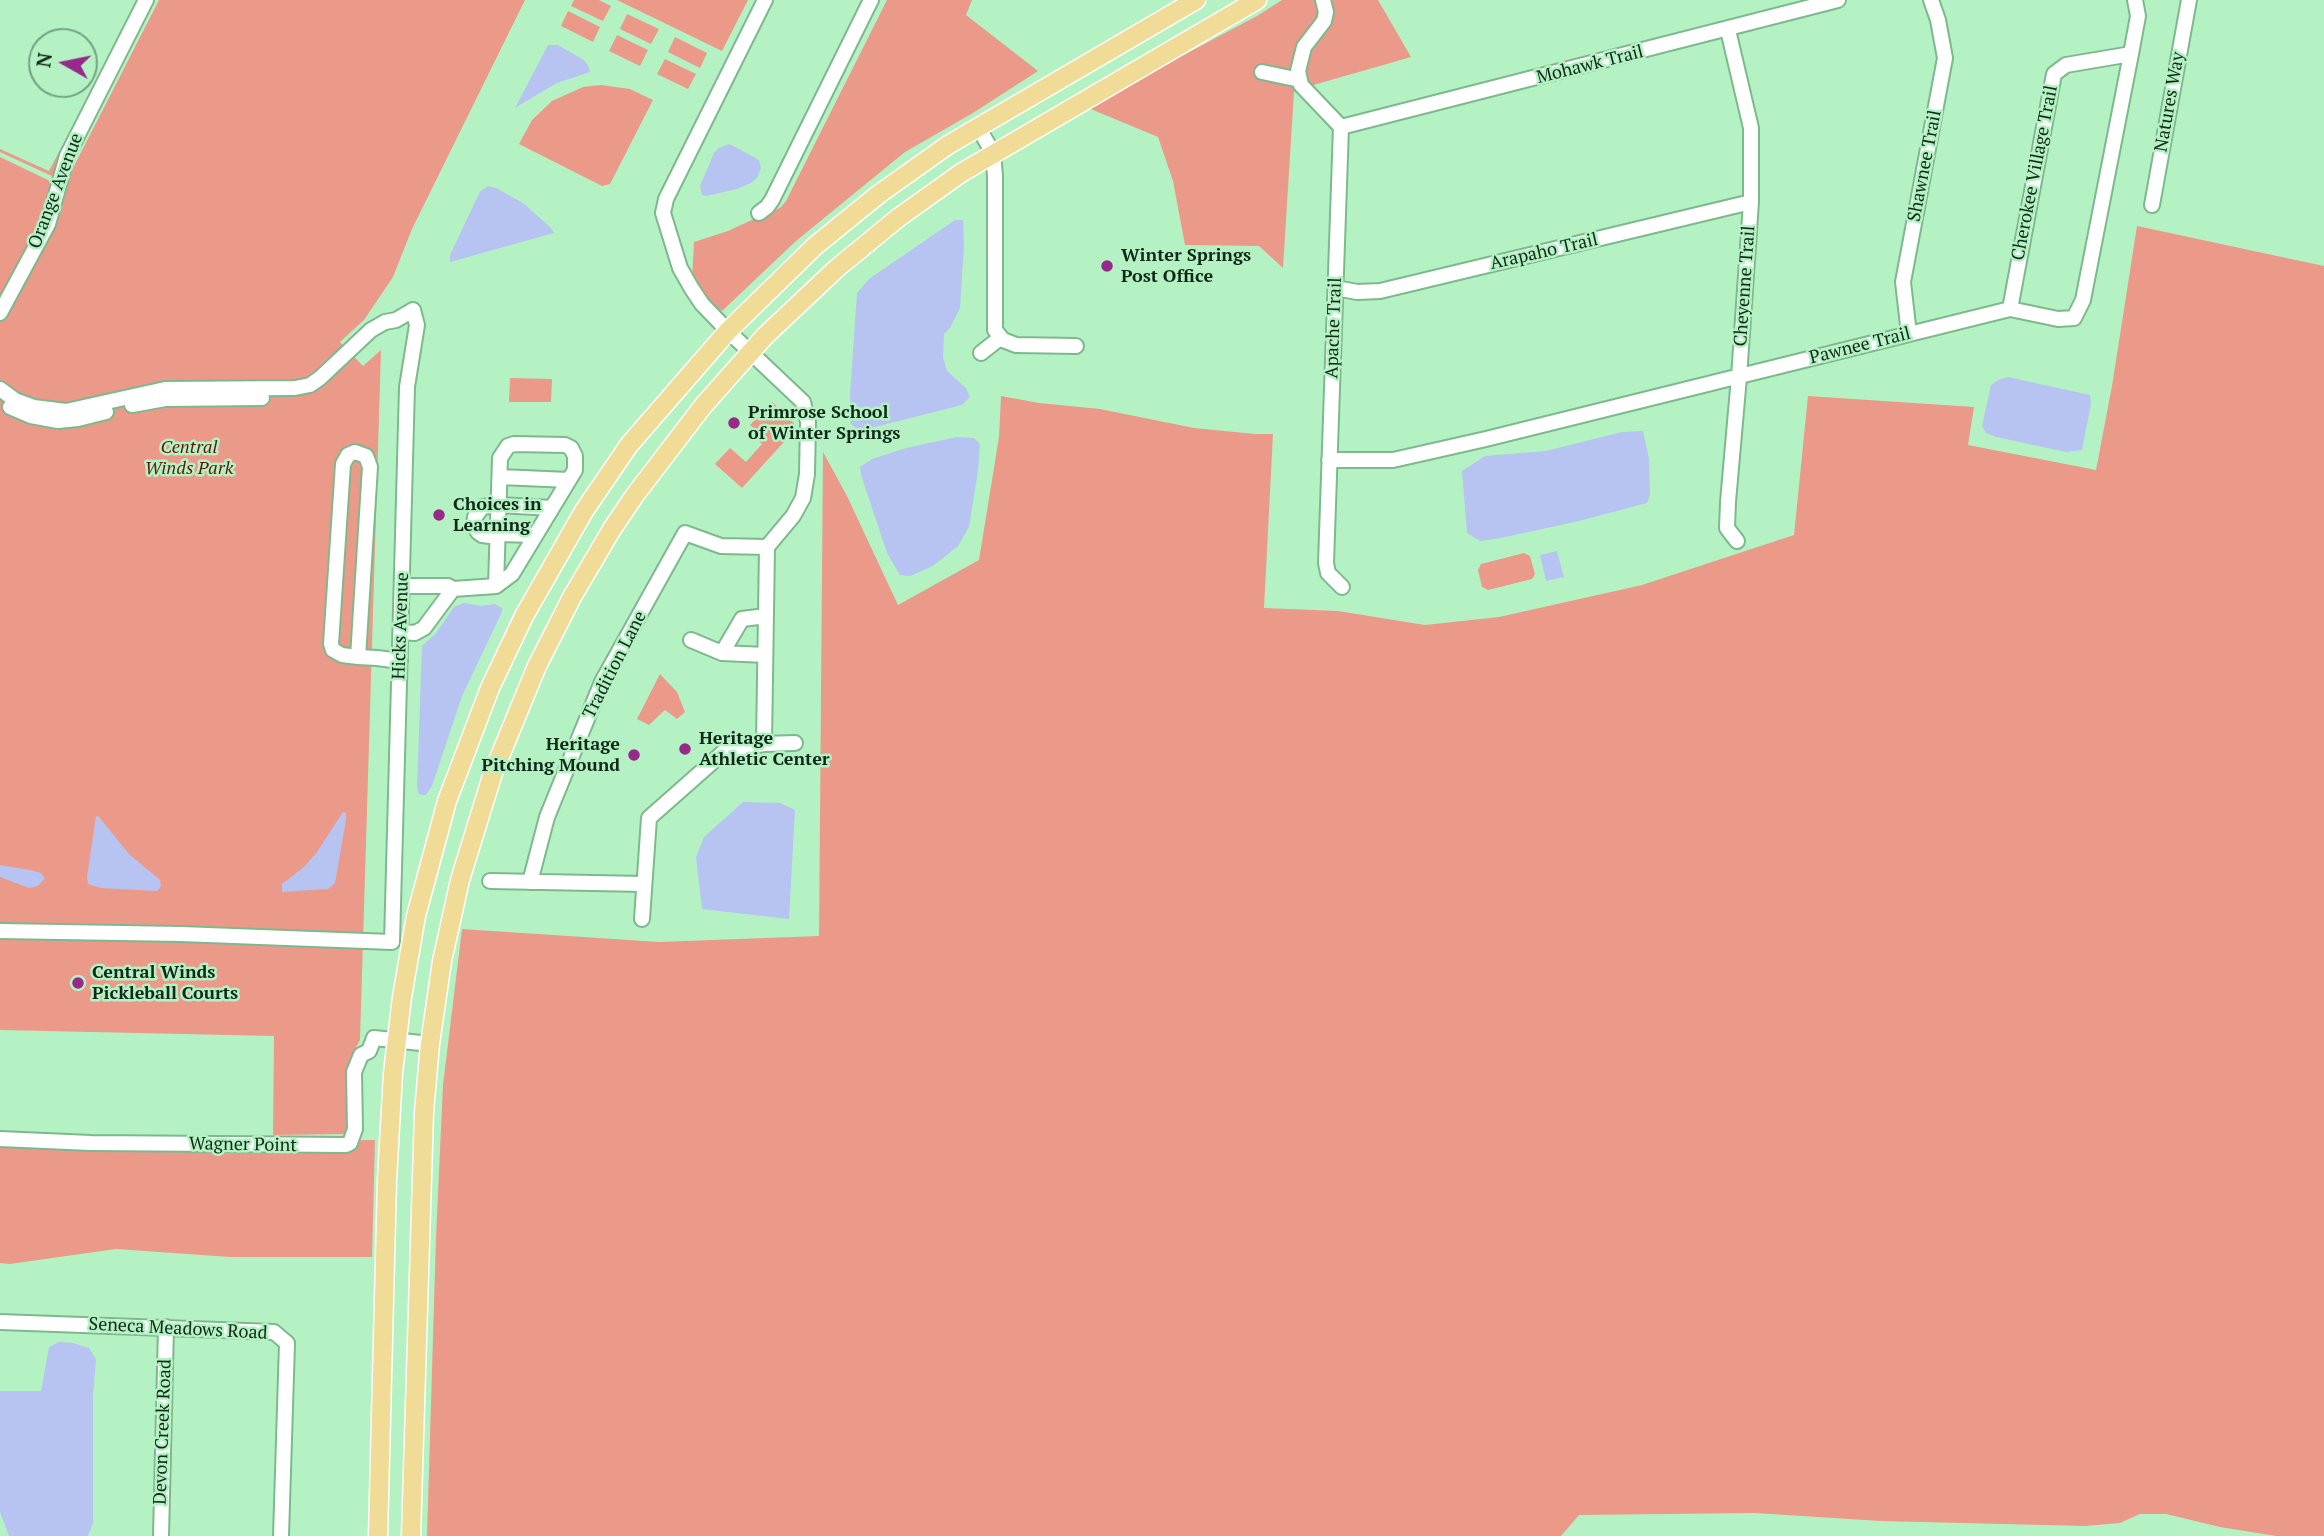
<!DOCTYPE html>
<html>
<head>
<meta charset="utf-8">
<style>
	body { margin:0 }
	#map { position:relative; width:2324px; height:1536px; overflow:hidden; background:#b4f2c4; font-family:"PT Serif",serif }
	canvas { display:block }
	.north { position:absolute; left:28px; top:28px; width:70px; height:70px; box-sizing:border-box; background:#b4f2c4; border:2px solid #73a280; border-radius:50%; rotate:279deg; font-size:19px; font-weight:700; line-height:28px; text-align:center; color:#112919 }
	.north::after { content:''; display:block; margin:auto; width:24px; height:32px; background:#96298a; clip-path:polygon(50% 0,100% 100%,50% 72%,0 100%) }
</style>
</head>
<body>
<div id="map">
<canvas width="2324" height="1536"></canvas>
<div class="north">N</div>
</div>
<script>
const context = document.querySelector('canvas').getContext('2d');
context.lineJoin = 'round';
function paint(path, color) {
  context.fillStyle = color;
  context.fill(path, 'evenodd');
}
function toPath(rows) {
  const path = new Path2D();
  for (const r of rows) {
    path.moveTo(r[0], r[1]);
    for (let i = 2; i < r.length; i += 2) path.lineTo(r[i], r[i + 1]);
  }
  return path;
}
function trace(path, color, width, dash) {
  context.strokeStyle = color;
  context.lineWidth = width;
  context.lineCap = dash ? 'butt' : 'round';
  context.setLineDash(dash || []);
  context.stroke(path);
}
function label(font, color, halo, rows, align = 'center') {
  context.font = font + ' "PT Serif",serif';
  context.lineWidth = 5;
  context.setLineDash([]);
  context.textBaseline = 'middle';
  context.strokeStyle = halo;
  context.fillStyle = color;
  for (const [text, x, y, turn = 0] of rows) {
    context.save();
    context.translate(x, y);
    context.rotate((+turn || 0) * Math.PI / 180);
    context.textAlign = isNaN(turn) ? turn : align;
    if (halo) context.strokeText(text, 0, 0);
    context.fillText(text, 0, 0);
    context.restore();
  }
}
paint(toPath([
	[139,0,61,154,54,177,0,152,0,149,49,171],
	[159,0,525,0,412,229,393,277,364,320,340,342,363,366,381,350,360,1040,349,1061,347,1134,273,1135,274,1036,0,1030,0,157,50,181,68,184,73,168],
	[574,0,599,0,611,6,603,21,571,6],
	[617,0,748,0,722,51],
	[887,0,972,0,966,15,1038,71,973,113,905,152,796,241,722,311,703,297,692,279,694,242,728,231,756,218,759,220,781,207,786,201],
	[1282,0,1317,0,1320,12,1293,73,1258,66,1256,75,1295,84,1299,90,1294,92,1283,268,1259,246,1185,245,1173,181,1158,137,1086,107,1257,16],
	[1329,0,1378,0,1411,57,1310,86,1305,75,1305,62],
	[568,11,600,27,593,42,561,26],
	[627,14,659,29,651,44,620,29],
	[617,35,648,50,640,66,609,51],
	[675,37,707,53,700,68,668,52],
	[665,59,696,74,688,89,657,74],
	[601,85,630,89,653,100,610,184,602,186,519,144,532,120,552,101,583,87],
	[2137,226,2324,266,2324,1536,2276,1536,2220,1527,2166,1514,2140,1514,2120,1523,2085,1526,1880,1521,1755,1513,1579,1515,1561,1536,427,1536,436,1237,443,1085,462,929,659,942,819,936,823,452,847,496,898,605,979,560,999,437,1001,396,1039,403,1100,409,1194,428,1255,434,1273,434,1264,608,1338,611,1425,625,1499,617,1642,585,1794,535,1808,396,1974,407,1968,445,2096,470,2112,386],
	[510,378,552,379,551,402,509,402],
	[772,402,794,423,794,431,742,488,715,464,730,448,746,462,762,444,760,442,764,438,750,425],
	[1524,553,1530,556,1535,574,1532,579,1488,590,1482,587,1478,570,1481,564],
	[660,674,677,692,685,712,677,719,665,710,649,725,637,719],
	[375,1140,372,1257,230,1257,116,1249,10,1264,0,1263,0,1144]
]), '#eb9a89');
paint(toPath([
	[548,45,558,45,584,60,588,65,590,72,557,83,515,108],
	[730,144,759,160,761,168,757,178,751,183,737,189,706,196,702,195,700,186,714,153,719,148],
	[488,186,496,188,523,203,550,227,554,233,450,262,450,255,477,198,480,192],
	[955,220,963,220,964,245,960,308,950,328,944,334,943,357,947,371,966,388,970,397,962,405,859,431,851,424,850,394,857,293,869,279],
	[2008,377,2090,395,2091,404,2082,450,2066,452,1996,437,1986,433,1982,426,1991,385,1998,380],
	[1643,431,1649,459,1650,495,1647,503,1579,521,1501,538,1480,541,1467,533,1462,471,1485,456,1546,451,1622,432],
	[957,437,974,438,980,444,978,471,969,527,958,546,933,566,910,576,900,575,887,553,861,475,860,467,872,459,906,448],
	[1557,551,1564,577,1546,581,1540,555],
	[464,603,481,606,495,604,502,608,502,612,462,696,432,786,426,795,423,795,419,794,417,788,422,646,436,633,454,607],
	[743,802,780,803,795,810,789,919,702,909,696,857,704,837],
	[343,812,346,813,346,820,335,883,328,889,282,892,282,884,304,867,317,852],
	[96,816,99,817,129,854,160,880,161,886,157,891,101,888,88,884,87,877],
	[0,865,30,870,41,873,45,878,38,886,29,888,0,877],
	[59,1342,73,1343,89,1348,96,1359,93,1396,93,1523,88,1536,9,1536,0,1512,0,1391,41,1391,49,1347]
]), '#b7c4f2');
const minor = toPath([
	[1323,0,1326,12,1324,21,1304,47,1298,71,1301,85,1341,127,1326,563,1328,573,1342,587],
	[1728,30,1751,128,1751,202,1739,377,1728,502,1727,528,1737,541],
	[1262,72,1300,80],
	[978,127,993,153,995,176,995,330,1003,340,1016,345,1076,346],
	[1341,127,1838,0],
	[2152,205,2189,0],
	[759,213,767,207,772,200,871,0],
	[1336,288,1357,292,1380,291,1751,202],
	[2010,309,2054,74,2066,65,2131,54],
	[0,313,48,224,67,156,146,0],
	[1909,334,1903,282,1945,58,1938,20,1931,0],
	[981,353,1000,338],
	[0,389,15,400,34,407,66,411,165,389,295,388,310,385,320,378,371,330,385,322,396,320,413,310,417,325,407,387,392,942,181,934,0,931],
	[132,405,165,399,262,398],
	[10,407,31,416,58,421,78,419,106,412],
	[1329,460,1393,460,1486,439,2010,309,2058,319,2074,318,2083,300,2131,54,2138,16,2135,0],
	[500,477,569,480],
	[498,534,535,535],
	[498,537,482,535,478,532,474,525,475,517,482,507,499,505,552,508],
	[402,586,448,586,453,589,496,586,512,574,575,470,575,456,571,448,565,445,514,444,508,446,500,458,496,586],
	[401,632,415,633,424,628,453,589],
	[691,640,722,653,765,655],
	[722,653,742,619,766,616],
	[358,657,370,467,366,456,355,452,348,455,343,464,331,644,333,650,342,655,358,657,377,658,400,661],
	[764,744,767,547,793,516,803,498,807,474,808,422,803,402,728,331,702,304,692,289,680,268,663,213,666,199,765,0],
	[490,881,644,884],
	[530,882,547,817,602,682,685,533,721,546,767,547],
	[642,919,649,818,726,750,764,744,795,743],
	[0,1139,91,1143,346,1145,350,1143,355,1129,354,1072,361,1055,369,1051,374,1038,430,1044],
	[0,1322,274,1332,287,1343,281,1536],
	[161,1536,166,1327]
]);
const major = toPath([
	[378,1536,387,1180,393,1073,402,997,416,916,447,801,490,688,524,616,584,511,629,445,728,331,815,246,879,194,948,145,1196,0],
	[411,1536,424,1112,430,1044,442,961,460,880,493,773,537,666,572,597,612,529,635,495,703,406,765,336,836,269,898,218,961,173,1257,0]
]);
trace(minor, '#7db98d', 18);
trace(major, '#fff', 21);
trace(minor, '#fff', 14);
trace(major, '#f0dc97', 18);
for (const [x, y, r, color] of [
	[1107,266,7,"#96298a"],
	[734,423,7,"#96298a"],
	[439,515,7,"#96298a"],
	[685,749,7,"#96298a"],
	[634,755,7,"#96298a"],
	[78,983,7,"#96298a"]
]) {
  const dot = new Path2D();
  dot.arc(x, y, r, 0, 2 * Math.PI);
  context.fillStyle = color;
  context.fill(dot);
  trace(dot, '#b4f2c4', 2.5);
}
label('18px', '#112919', '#b4f2c4', [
	["Mohawk Trail",1590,65,-14],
	["Natures Way",2170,102,-80],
	["Shawnee Trail",1925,166,-79],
	["Cherokee Village Trail",2035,173,-79],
	["Orange Avenue",56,191,-69],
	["Arapaho Trail",1544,252,-13],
	["Cheyenne Trail",1745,286,-86],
	["Apache Trail",1334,328,-88],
	["Pawnee Trail",1860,346,-14],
	["Hicks Avenue",401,626,-88],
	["Tradition Lane",615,665,-63],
	["Wagner Point",243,1145,1],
	["Seneca Meadows Road",178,1329,3],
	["Devon Creek Road",163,1432,-88]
]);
label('bold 18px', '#112919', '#b4f2c4', [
	["Winter Springs",1121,256],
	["Post Office",1121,277],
	["Primrose School",748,413],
	["of Winter Springs",748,434],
	["Choices in",453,505],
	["Learning",453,526],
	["Heritage",699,739],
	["Athletic Center",699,760],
	["Heritage",620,745,"right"],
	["Pitching Mound",620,766,"right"],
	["Central Winds",92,973],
	["Pickleball Courts",92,994]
], 'left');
label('italic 18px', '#641709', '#b4f2c4', [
	["Central",189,448],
	["Winds Park",189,469]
]);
</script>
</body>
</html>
